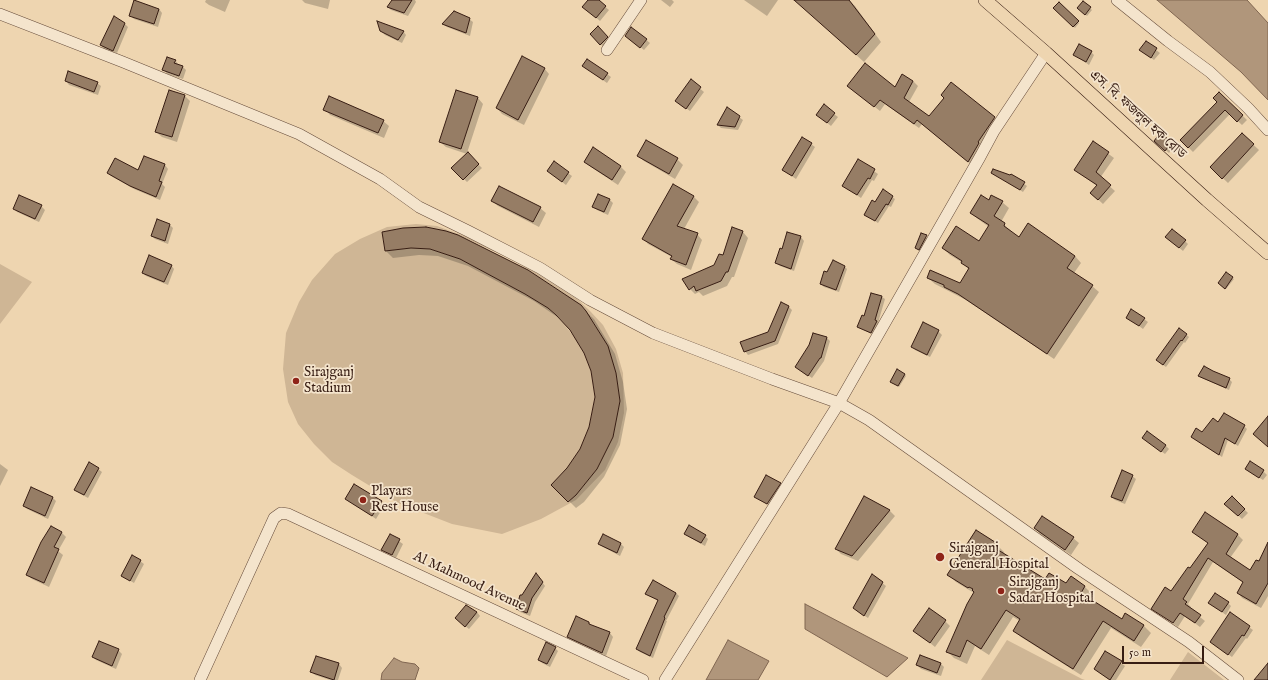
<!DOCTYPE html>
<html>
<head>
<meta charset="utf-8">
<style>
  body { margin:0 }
  #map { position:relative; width:1268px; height:680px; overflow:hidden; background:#eed5b0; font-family:"IM FELL English",serif }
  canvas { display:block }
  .scale { position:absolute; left:1122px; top:646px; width:82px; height:18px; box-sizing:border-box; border:2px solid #371d13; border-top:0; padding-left:5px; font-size:12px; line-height:14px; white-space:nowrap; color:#371d13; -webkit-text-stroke:3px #f4e4cc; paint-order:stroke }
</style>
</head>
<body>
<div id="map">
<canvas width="1268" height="680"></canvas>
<div class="scale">50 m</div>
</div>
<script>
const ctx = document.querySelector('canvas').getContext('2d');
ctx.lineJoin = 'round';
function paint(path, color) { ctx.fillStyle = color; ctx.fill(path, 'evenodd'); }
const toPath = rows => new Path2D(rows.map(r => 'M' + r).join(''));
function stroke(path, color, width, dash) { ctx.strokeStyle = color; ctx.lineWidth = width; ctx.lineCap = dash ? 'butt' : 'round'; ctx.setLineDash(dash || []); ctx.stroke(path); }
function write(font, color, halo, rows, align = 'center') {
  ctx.font = font + ' "IM FELL English","Noto Serif Bengali",serif'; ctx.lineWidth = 3.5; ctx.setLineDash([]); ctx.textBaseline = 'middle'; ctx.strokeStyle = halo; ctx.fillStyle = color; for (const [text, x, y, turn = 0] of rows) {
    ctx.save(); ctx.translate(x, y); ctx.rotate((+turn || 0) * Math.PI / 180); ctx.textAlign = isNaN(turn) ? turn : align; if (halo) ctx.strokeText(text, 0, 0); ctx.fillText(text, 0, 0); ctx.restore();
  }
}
const green = toPath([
  [416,224,437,226,475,240,525,264,572,294,590,311,603,325,616,349,623,373,624,413,618,442,605,470,576,500,541,519,502,534,452,524,398,503,352,475,332,462,314,444,298,424,288,402,283,369,286,333,299,302,312,280,335,254,360,239,387,227],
  [403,228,458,235,515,261,581,305,585,309,581,312,586,318,590,316,608,346,616,373,620,401,613,437,597,469,576,495,568,501,551,485,567,468,580,449,589,427,595,397,591,371,584,353,575,338,563,323,548,308,525,294,460,259,430,249,411,248,385,251,382,232],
  [0,264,32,282,0,324],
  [1007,640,1082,679,1085,680,981,680],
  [1188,652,1224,680,1170,680]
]);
const water = toPath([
  [1157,0,1247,0,1268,23,1268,100,1241,72,1157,0],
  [805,604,908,658,887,677,805,629,805,604],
  [728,640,769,661,758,680,706,680,728,640],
  [394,658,402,662,415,664,419,668,415,680,381,680,382,673,394,658]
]);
const shadow = toPath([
  [206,0,230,0,225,12,209,5,205,2],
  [302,0,330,0,328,9,305,3],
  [393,0,415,0,416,2,408,16,391,10,388,7],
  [589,0,597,0,609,10,600,21,587,10],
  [661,0,672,0,674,2,670,7],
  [744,0,778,0,767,16],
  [799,0,849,0,855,6,881,42,864,62,805,9],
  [1083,2,1092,10,1087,16,1078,8],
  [1059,4,1079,23,1075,28,1055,8],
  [159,9,162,13,158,27,134,19,131,16],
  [469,19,473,22,470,36,447,27,443,24],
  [125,24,128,27,117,53,104,49,101,45],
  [598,28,610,41,604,48,592,34],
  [632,28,650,43,644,50,630,39],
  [381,31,403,31,406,35,402,43,385,35],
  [1146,42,1160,53,1154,60,1144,53],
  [1091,52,1094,55,1089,65,1075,55],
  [175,60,178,64,178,65,182,66,186,70,183,79,167,74,164,70],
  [583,66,607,74,611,77,607,83],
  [544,68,549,74,524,125,502,114,497,108],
  [903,76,913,81,918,86,909,102,929,118,994,118,999,123,973,166,922,124,919,128,885,104,880,111,848,86,895,88],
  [66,81,97,83,101,86,98,95,69,85],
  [691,81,704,92,690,111,680,104],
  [457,91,478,98,483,104,467,153,482,168,467,182,453,168,467,154,446,147,440,142],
  [1219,93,1247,120,1242,125,1230,114,1193,152,1181,140,1218,102],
  [185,96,190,101,177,142,162,137,156,132],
  [325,109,383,121,389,126,384,138,330,115],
  [834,114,838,117,831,126,821,118],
  [739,117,743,120,738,130,721,128,718,125],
  [1161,134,1175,146,1169,153,1155,141],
  [1242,134,1259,150,1228,183,1211,167],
  [803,138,815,147,796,179,783,170],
  [1094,143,1114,158,1100,178,1115,191,1103,204,1091,193,1097,186,1075,170],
  [594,149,621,167,626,172,618,185,591,167,585,162],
  [638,156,677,159,683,165,675,179,644,161],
  [144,157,165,165,168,169,162,184,165,187,160,200,134,189,111,176,108,173,139,172],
  [858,160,878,174,874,181,872,180,861,198,843,186],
  [554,163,572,176,566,185,552,174],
  [996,175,1011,177,1012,175,1027,186,1023,192],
  [883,191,895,199,891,207,889,206,878,223,865,215,875,203],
  [599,195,610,200,613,203,608,215,597,210,593,206],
  [694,197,699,202,684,229,697,234,702,240,691,270,677,264,671,259,672,257,648,244,643,238],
  [492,201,540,208,546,213,539,227,498,206],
  [990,202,1002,202,1009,208,1001,222,1011,231,1010,232,1019,238,1075,256,1081,263,1074,273,1092,286,1099,292,1054,359,966,300,935,284,928,278,961,284,969,270,963,263,950,255,943,248,979,242,989,227,978,219,971,213],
  [41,206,45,210,39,222,17,212,14,208],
  [157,220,170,225,173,228,168,244,155,239,152,236],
  [403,229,580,306,594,319,615,354,623,382,627,409,620,445,604,477,584,502,576,508,553,485,567,469,581,450,590,427,596,397,592,371,585,352,570,329,563,321,534,301,468,266,438,256,419,255,393,258,386,251],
  [733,229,743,232,748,238,734,277,732,277,727,286,703,296,699,292,695,294,690,289,724,257],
  [788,233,801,237,804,241,794,271,780,266,776,263,783,250],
  [922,234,930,240,922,253,916,248],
  [1170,240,1185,241,1188,244,1183,251],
  [171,265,174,269,168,285,146,276,143,273],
  [845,267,847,269,839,292,824,287,821,284,828,273],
  [1232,278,1234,279,1226,289,1220,285],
  [871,294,882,297,885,299,878,323,879,324,874,335,861,329,858,327,865,317],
  [781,304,789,307,792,310,778,344,748,355,745,351,769,333],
  [1127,317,1144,319,1148,322,1143,329],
  [1179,329,1189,337,1185,343,1184,342,1166,367,1160,363],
  [938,331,942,335,930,357,915,350,912,346],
  [827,338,830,341,824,361,812,378,796,367],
  [904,374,906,376,899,387,892,383],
  [1199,376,1229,379,1232,382,1229,390,1202,378],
  [1218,423,1244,426,1247,429,1238,446,1228,440,1222,457,1195,439],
  [1143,438,1165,445,1169,449,1165,454],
  [0,464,8,470,0,486],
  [98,469,102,472,88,498,79,493,75,490],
  [1263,471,1267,475,1263,480,1250,472],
  [1132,476,1136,479,1125,504,1115,500,1112,497],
  [780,484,783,487,771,507,755,496],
  [864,497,890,511,895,516,858,561,841,554,836,549],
  [1232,497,1248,513,1242,519,1226,504],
  [53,498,56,501,48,519,27,509,24,506],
  [346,498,381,502,384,506,376,519],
  [1205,513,1238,535,1243,540,1230,558,1250,572,1268,552,1268,596,1261,608,1242,598,1238,593,1244,583,1213,562,1188,604,1191,607,1190,609,1205,621,1200,627,1185,616,1178,627,1157,613,1153,608,1172,593,1208,543,1193,532],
  [1042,517,1073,538,1079,543,1071,555,1040,534,1035,528],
  [51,527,62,533,66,537,58,551,63,555,49,587,32,579,27,575],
  [685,534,705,536,708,539,705,546,689,537],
  [390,535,403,544,396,558,386,553,382,550],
  [603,535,621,544,624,547,620,556,603,547,599,544],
  [997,545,1004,552,1003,554,1045,581,1084,586,1091,593,1088,599,1122,620,1144,626,1151,633,1141,647,1111,628,1081,675,1021,637,1014,630,1020,621,1013,617,989,655,975,646,967,664,954,658,947,651,974,593,956,582,949,575],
  [140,561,144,564,134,583,122,576],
  [872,575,886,586,868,618,857,611],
  [539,578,545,586,535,602,530,616,520,612,517,609],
  [653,582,676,593,679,596,666,621,667,621,653,658,640,652,637,649,658,601,647,594],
  [1209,603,1228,603,1231,606,1226,615],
  [477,612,480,616,469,629,460,622],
  [1230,614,1253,630,1247,639,1246,638,1232,657,1215,645],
  [945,621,950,626,935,647,914,630],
  [589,623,592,626,610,633,613,637,606,656,572,640,569,637],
  [555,648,558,651,550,667,542,663,539,660],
  [118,650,122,654,116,669,96,660,93,657],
  [1106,652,1125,666,1116,680,1110,680,1095,669],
  [316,657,339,664,342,668,338,680,330,680,315,675,312,672],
  [940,663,944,667,941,676,921,669,917,665]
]);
const building = toPath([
  [134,0,159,9,154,24,129,16,134,0],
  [392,0,412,0,404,13,387,7,392,0],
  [588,0,599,0,606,6,596,18,582,7,588,0],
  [794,0,849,0,875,34,856,55,794,0],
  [1083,1,1091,7,1085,15,1077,8,1083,1],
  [1059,2,1079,21,1073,27,1053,8,1059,2],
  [454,11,470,18,466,33,442,24,454,11],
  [114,16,125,23,113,51,100,45,114,16],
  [377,21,404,31,398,40,380,31,377,21],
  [598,26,608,37,600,45,590,34,598,26],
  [631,27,647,39,640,48,625,36,631,27],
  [1146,41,1157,48,1151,58,1139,50,1146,41],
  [1079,44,1092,51,1086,62,1073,55,1079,44],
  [522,56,545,68,518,120,496,108,522,56],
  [167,57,176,60,174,63,183,66,179,76,162,70,167,57],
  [587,59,608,73,603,80,582,66,587,59],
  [865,63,895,87,902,74,913,81,904,98,929,116,944,98,941,95,951,82,995,117,978,142,979,143,968,162,917,120,914,124,880,100,874,107,847,86,865,63],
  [68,71,98,82,94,92,65,81,68,71],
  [691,79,701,87,686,109,675,101,691,79],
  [169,90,185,95,172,137,155,132,169,90],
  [456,90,478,97,461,149,439,142,456,90],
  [1219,92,1243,115,1237,122,1225,110,1188,148,1180,140,1217,102,1213,98,1219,92],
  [329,96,384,120,378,133,323,110,329,96],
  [824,104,835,113,827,123,816,115,824,104],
  [727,107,740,116,735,127,717,125,727,107],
  [1160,133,1172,142,1165,151,1154,141,1160,133],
  [1242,133,1254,144,1222,179,1210,167,1242,133],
  [802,137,812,143,792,176,782,170,802,137],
  [646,140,678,158,669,174,637,156,646,140],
  [1093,141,1109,152,1096,172,1111,185,1098,200,1090,193,1097,185,1074,170,1093,141],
  [593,147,621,166,612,180,584,162,593,147],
  [468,152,479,164,463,180,451,168,468,152],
  [144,156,165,164,159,181,162,182,156,197,130,186,107,173,115,158,138,170,144,156],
  [858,159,875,169,870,179,868,178,857,195,842,186,858,159],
  [554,161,569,172,562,182,547,171,554,161],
  [993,169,1010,175,1011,174,1025,182,1020,190,991,173,993,169],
  [673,184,694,196,677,226,698,233,686,265,670,259,672,256,642,239,673,184],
  [499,186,541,207,533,222,491,201,499,186],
  [883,189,893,196,888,205,886,204,875,221,864,215,872,200,875,202,883,189],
  [598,194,610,199,604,212,592,207,598,194],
  [19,195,42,205,35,219,13,209,19,195],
  [981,195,989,200,991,195,1003,201,994,216,1005,223,1004,226,1019,237,1028,223,1075,256,1067,268,1093,285,1047,354,958,294,944,287,944,285,927,278,930,270,960,283,969,268,961,263,962,261,942,248,956,226,979,241,989,225,970,213,981,195],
  [157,219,170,224,165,241,151,236,157,219],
  [426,227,446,231,458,235,528,270,581,305,586,311,608,346,616,373,620,401,613,437,597,469,576,495,568,502,551,485,567,468,580,449,589,427,595,397,591,371,584,353,570,330,556,315,548,308,525,294,460,259,430,249,411,248,385,251,382,232,403,228,426,227],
  [732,227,743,231,728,272,726,272,721,281,696,291,694,286,689,290,682,279,714,265,719,254,723,255,732,227],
  [1172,229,1186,240,1179,248,1165,237,1172,229],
  [787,232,801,236,791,269,775,263,780,248,782,249,787,232],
  [921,233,927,235,919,250,915,248,921,233],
  [149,255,172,265,164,282,142,273,149,255],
  [833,260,845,266,836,290,820,284,824,271,827,272,833,260],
  [1226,272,1233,277,1225,289,1218,283,1226,272],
  [871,293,882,296,875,320,877,321,871,333,857,327,862,315,864,316,871,293],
  [781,302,789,306,775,341,744,352,740,342,768,332,781,302],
  [1131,309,1145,318,1139,326,1126,318,1131,309],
  [923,322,939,330,927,355,911,347,923,322],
  [1179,328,1187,334,1182,341,1181,340,1163,365,1156,360,1179,328],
  [813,333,827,337,821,358,820,358,808,376,795,367,809,345,813,333],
  [1204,366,1213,371,1230,378,1226,388,1198,376,1204,366],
  [897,369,905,374,898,386,890,382,897,369],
  [1224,413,1245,425,1235,444,1225,438,1219,455,1191,437,1196,428,1202,432,1213,418,1218,422,1224,413],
  [1268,416,1268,447,1253,434,1268,416],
  [1147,431,1166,445,1161,452,1142,438,1147,431],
  [1250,461,1264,470,1259,478,1245,469,1250,461],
  [89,462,99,468,84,495,74,490,89,462],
  [1122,470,1133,475,1122,501,1111,497,1122,470],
  [766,475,781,483,767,504,754,497,766,475],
  [354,484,382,501,372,516,345,499,354,484],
  [31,487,53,497,45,516,23,506,31,487],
  [864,496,890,510,852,556,835,549,864,496],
  [1232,496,1245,509,1238,516,1224,504,1232,496],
  [1205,512,1238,534,1226,554,1250,570,1256,560,1259,561,1268,542,1268,583,1256,604,1237,593,1243,582,1208,558,1183,599,1187,602,1185,604,1201,615,1195,623,1180,613,1173,623,1151,609,1165,587,1171,591,1188,567,1190,568,1208,543,1192,532,1205,512],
  [1042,516,1074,537,1065,550,1034,528,1042,516],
  [689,525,706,535,701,543,684,534,689,525],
  [51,526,62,532,54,547,59,549,44,583,26,575,41,542,51,526],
  [976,530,998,544,995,548,1045,579,1049,573,1066,583,1071,576,1085,586,1081,593,1122,619,1125,613,1144,625,1134,641,1103,621,1073,669,1013,631,1020,619,1006,610,981,649,967,640,960,657,946,652,967,604,974,592,972,590,973,589,969,587,968,588,947,575,976,530],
  [390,534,400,539,392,555,381,550,390,534],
  [603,534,621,543,617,553,598,544,603,534],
  [132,555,141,560,130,581,121,576,132,555],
  [536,573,543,582,532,598,527,613,516,609,520,595,522,595,536,573],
  [872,574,883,582,864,616,853,608,872,574],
  [653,580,676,593,664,617,665,618,650,656,636,649,658,600,645,594,653,580],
  [1215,593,1229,602,1222,612,1208,603,1215,593],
  [466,605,477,612,465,627,455,618,466,605],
  [929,608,946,620,930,643,913,631,929,608],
  [1230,612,1250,626,1244,636,1242,635,1228,655,1210,642,1230,612],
  [576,616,589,622,589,624,610,632,602,653,567,637,576,616],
  [99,641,119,649,112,666,92,657,99,641],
  [546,642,556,647,547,664,538,660,546,642],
  [1105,651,1122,661,1110,680,1094,669,1105,651],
  [920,655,941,663,937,673,916,665,920,655],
  [316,656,339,663,334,680,310,672,316,656],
  [1268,663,1268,680,1254,680,1268,663]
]);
const minor = toPath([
  [1117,0,1168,41,1210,72,1248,108,1268,130],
  [0,14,123,62,299,134,380,179,419,207,468,231,540,268,590,300,653,333,772,379,839,403,869,420,1079,569,1189,642,1238,680],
  [607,50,641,0],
  [200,680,274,518,281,513,288,514,643,680],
  [665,680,839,403,980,157,994,131,1046,53]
]);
const major = toPath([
  [985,0,1046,53,1207,200,1268,253]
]);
const markers = [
  [296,381,4,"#8f2418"],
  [363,500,4,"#8f2418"],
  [940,557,5,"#8f2418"],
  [1001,591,4,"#8f2418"]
];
const streetNames = [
  ["এস. বি. ফজলুল হক রোড",1137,115,42],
  ["Al Mahmood Avenue",469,582,25]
];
const poiNames = [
  ["Sirajganj",304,373],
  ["Stadium",304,389],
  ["Playars",371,492],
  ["Rest House",371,508],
  ["Sirajganj",949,549],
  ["General Hospital",949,565],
  ["Sirajganj",1009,583],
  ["Sadar Hospital",1009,599]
];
paint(green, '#cfb695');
paint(water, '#b0967b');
stroke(water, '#806651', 1);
paint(shadow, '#0003');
paint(building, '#967d65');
stroke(building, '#371d13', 1);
stroke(minor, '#654b3a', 12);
stroke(major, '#371d13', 14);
stroke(minor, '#f4e4cc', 11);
stroke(major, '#eed5b0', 13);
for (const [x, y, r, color] of markers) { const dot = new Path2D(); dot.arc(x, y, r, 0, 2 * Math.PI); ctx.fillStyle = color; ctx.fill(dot); stroke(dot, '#f4e4cc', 1.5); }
write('14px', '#371d13', '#f4e4cc', streetNames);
write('14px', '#371d13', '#f4e4cc', poiNames, 'left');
</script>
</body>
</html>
